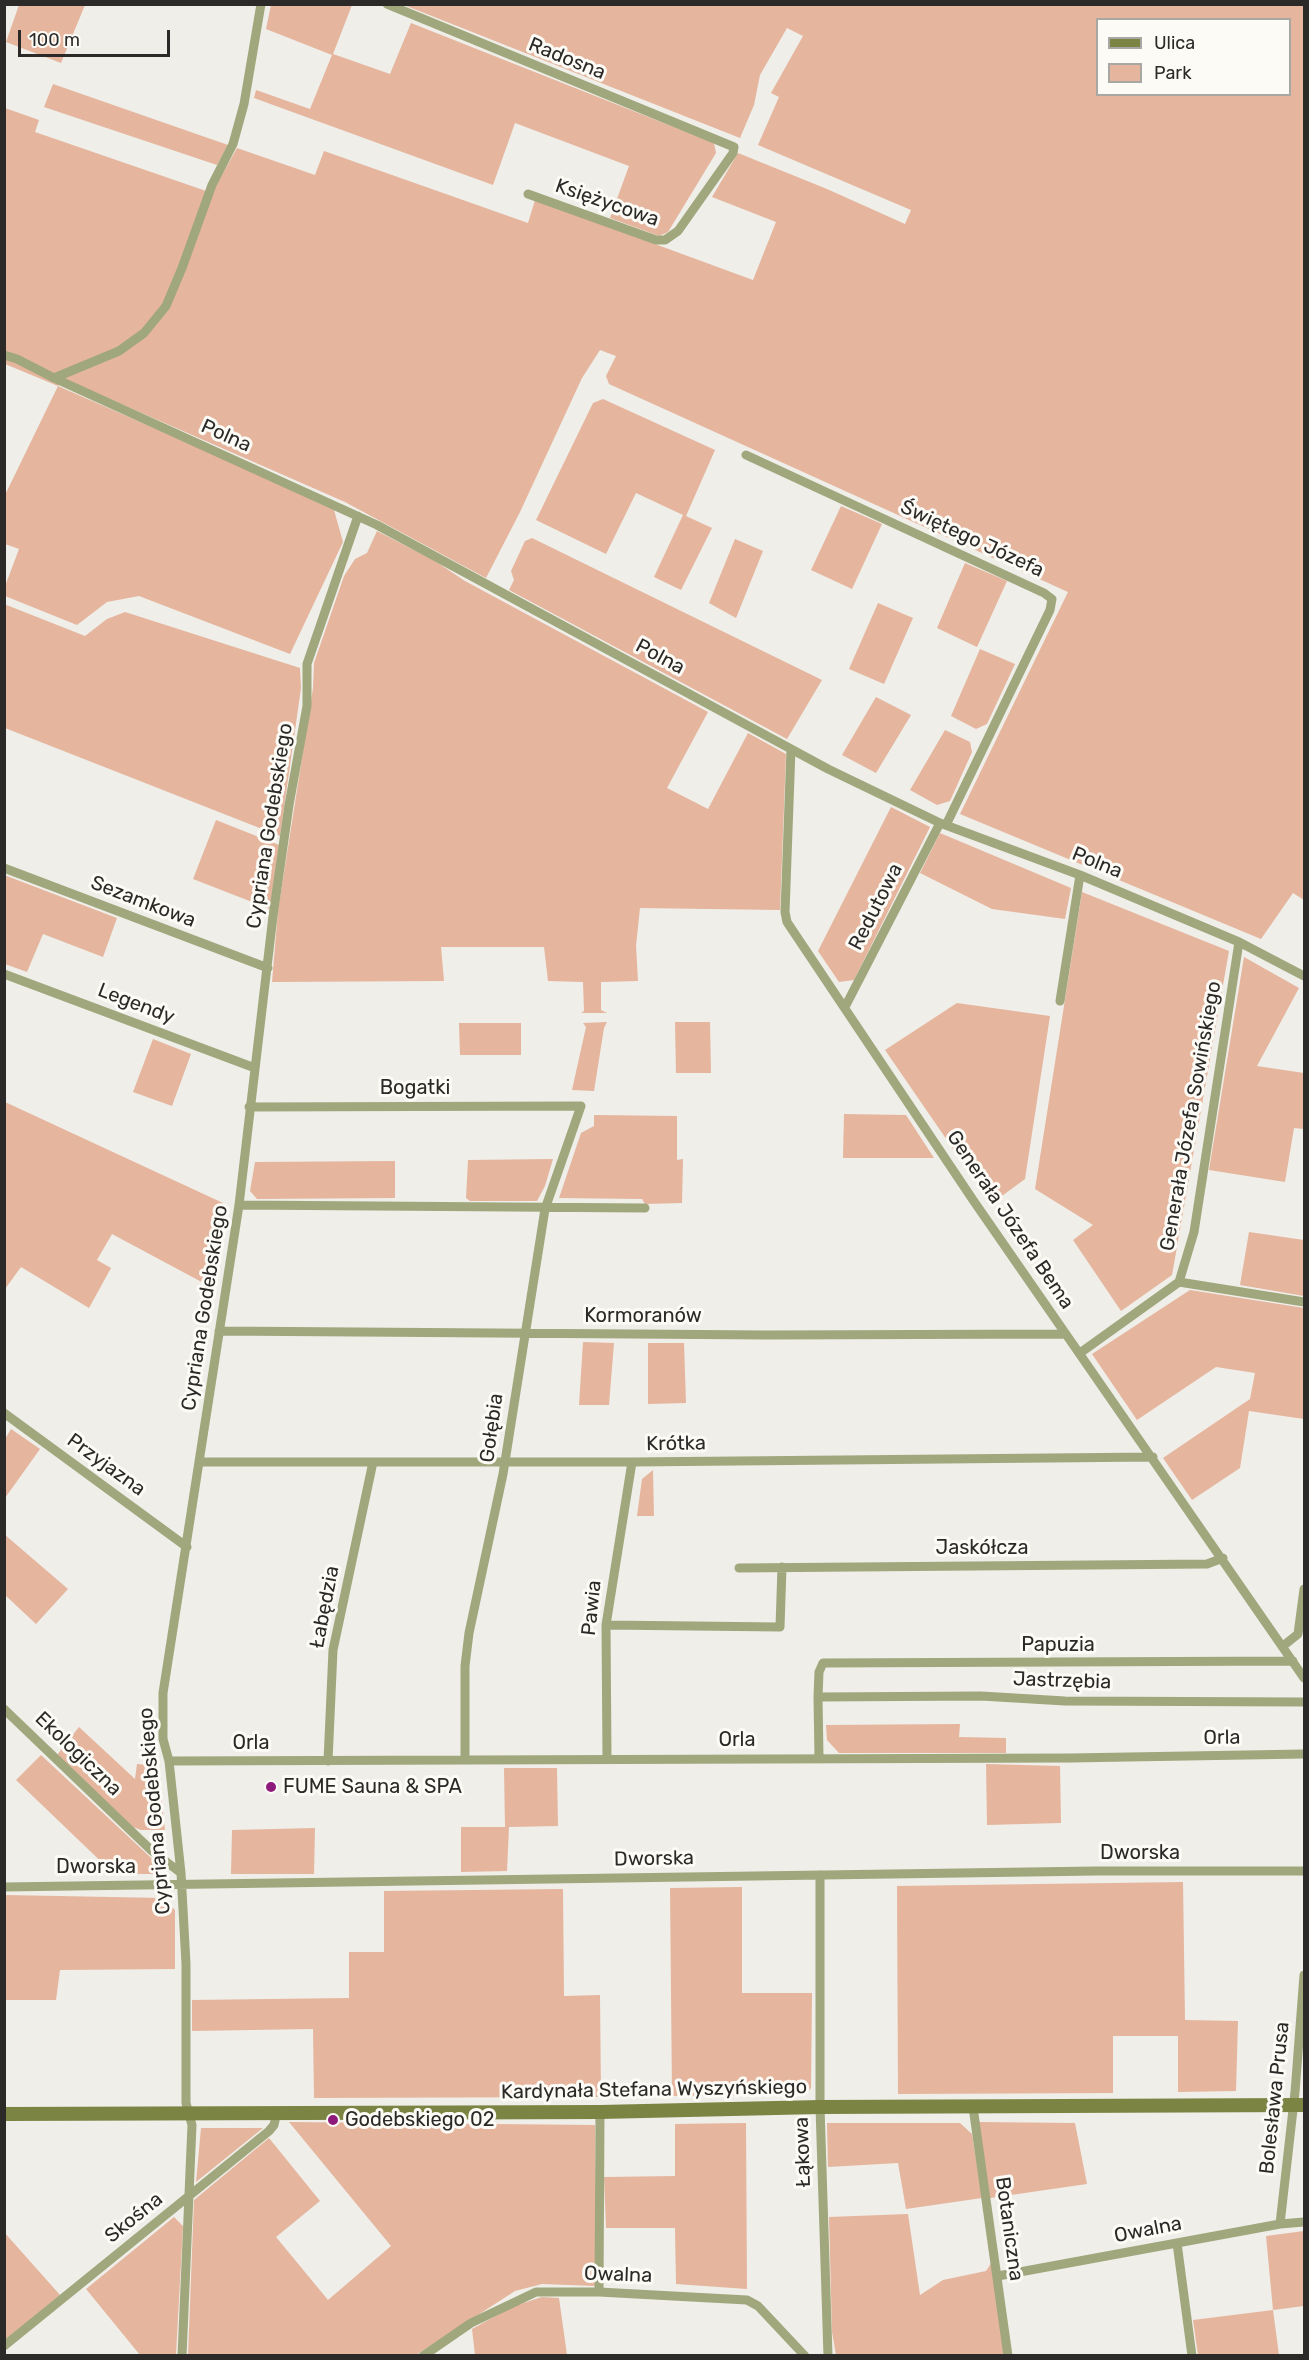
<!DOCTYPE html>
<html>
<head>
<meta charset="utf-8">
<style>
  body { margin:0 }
  #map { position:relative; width:1309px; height:2360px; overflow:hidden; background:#efeee8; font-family:Rubik,sans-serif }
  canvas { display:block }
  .frame { position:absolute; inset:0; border:6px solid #2b2a28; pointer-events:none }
  .legend { position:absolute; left:1096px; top:18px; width:195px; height:78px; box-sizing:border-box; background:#fdfbf6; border:2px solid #a9a7a4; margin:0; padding:8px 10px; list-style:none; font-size:18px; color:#2b2a28 }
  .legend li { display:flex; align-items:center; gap:12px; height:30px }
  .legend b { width:30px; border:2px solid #a9a7a4 }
  .scale { position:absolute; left:18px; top:30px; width:152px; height:27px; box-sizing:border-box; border:3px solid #2b2a28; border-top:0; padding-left:8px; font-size:18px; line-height:21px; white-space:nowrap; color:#2b2a28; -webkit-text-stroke:4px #fdfbf6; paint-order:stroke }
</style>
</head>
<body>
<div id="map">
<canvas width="1309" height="2360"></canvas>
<div class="frame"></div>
<ul class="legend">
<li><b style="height:8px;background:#7b8443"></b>Ulica</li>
<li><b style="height:16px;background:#e5b59e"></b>Park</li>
</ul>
<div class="scale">100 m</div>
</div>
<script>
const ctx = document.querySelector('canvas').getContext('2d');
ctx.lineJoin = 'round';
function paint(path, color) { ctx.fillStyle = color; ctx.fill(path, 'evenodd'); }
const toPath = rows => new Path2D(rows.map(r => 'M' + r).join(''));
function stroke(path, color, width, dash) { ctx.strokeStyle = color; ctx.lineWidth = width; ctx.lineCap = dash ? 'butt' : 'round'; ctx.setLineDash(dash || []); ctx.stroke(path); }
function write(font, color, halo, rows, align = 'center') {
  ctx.font = font + ' Rubik,sans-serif'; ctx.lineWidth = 6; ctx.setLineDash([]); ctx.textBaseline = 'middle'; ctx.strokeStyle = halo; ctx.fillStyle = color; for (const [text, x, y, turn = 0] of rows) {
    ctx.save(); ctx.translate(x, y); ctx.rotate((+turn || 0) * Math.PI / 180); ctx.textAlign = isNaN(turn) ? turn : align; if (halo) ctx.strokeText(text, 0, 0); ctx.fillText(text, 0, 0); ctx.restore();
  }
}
const green = toPath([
  [19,5,85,5,61,63,6,42],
  [271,5,352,5,333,54,390,74,411,23,714,143,716,153,668,232,659,236,610,218,629,166,515,123,493,185,254,98,256,90,310,109,332,55,266,29],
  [404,5,1304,5,1304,900,1293,893,1261,939,960,814,1068,592,609,384,606,376,616,356,600,350,582,378,520,512,486,578,345,502,62,378,58,386,204,450,334,510,343,542,290,654,139,596,107,602,77,625,5,596,4,589,19,549,5,544,5,495,58,386,5,364,5,108,39,120,35,132,212,193,237,148,315,175,324,151,528,223,535,200,753,280,776,222,712,197,738,153,827,189,905,224,911,210,758,145,779,97,771,93,803,36,787,28,760,75,754,105,740,138],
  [1098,20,1290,20,1290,94,1098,94],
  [53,84,228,145,217,165,44,107],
  [603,399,715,450,686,516,712,528,681,590,654,577,683,515,636,493,606,554,536,520,593,403],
  [841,506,882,524,852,589,811,570],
  [377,531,435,561,465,581,708,712,667,788,708,809,748,733,786,754,780,910,640,908,636,946,638,981,601,982,601,1010,607,1013,581,1013,584,1011,583,982,548,981,544,947,441,947,444,981,272,982,278,911,313,688,314,663,344,576,355,559,367,553],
  [532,538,822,680,787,739,509,590,514,580,511,571,525,541],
  [735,539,763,551,736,618,709,603],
  [965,563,1007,581,977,647,937,628],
  [878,603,913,618,884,684,849,669],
  [4,604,85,636,107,619,125,612,300,668,301,688,280,836,5,728],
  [980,649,1015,664,987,724,976,729,951,716],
  [876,697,911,715,876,773,842,755],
  [945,730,970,742,972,752,950,801,937,805,910,790],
  [891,807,930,827,854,980,839,982,818,951],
  [216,820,279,845,270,909,193,879],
  [940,833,1071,888,1065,919,992,909,920,873],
  [4,875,117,918,103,957,43,934,27,972,5,964],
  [1082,892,1229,951,1172,1275,1121,1311,1073,1240,1093,1225,1035,1189],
  [1244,957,1299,988,1257,1066,1304,1073,1304,1129,1294,1128,1285,1182,1209,1170],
  [957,1003,1050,1016,1025,1179,991,1204,885,1050],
  [607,1022,604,1028,594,1091,572,1090,586,1027,583,1023],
  [675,1022,710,1022,711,1073,676,1073],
  [459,1023,521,1023,521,1055,460,1055],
  [153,1039,191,1054,172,1106,133,1092],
  [5,1102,223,1203,211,1287,112,1234,97,1260,111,1268,89,1308,21,1267,5,1289],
  [844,1114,906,1115,934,1158,843,1158],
  [594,1115,677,1116,677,1160,683,1159,682,1203,645,1204,642,1199,559,1198,581,1133,594,1126],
  [553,1159,545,1186,537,1201,470,1201,466,1198,468,1160],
  [395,1161,395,1198,257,1199,250,1191,255,1162],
  [1249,1232,1304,1240,1304,1296,1240,1285],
  [1190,1290,1304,1308,1304,1419,1249,1411,1240,1468,1192,1500,1163,1458,1250,1399,1255,1373,1216,1367,1137,1420,1092,1354],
  [583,1342,614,1343,609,1405,579,1405],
  [648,1343,684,1343,686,1403,648,1404],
  [11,1429,40,1449,5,1498,5,1439],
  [653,1470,654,1516,637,1516,642,1479],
  [4,1534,68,1589,36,1624,5,1595],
  [960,1724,959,1737,1006,1738,1006,1753,839,1753,827,1740,826,1725],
  [79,1727,135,1779,137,1764,158,1766,165,1830,141,1830,133,1827,57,1755],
  [41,1755,163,1869,161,1874,114,1874,16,1780],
  [986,1764,1060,1766,1061,1823,987,1825],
  [504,1768,557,1768,558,1826,509,1827,507,1871,461,1872,461,1827,505,1827],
  [315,1828,314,1874,231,1874,232,1830],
  [1183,1882,1185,2020,1238,2021,1236,2091,1178,2092,1178,2036,1113,2036,1113,2093,898,2094,897,1886],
  [742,1887,742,1993,812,1993,811,2088,805,2095,672,2096,670,1888],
  [563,1889,564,1996,600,1995,601,2097,314,2098,313,2029,192,2031,192,2000,349,1998,349,1952,384,1952,384,1891],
  [5,1895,163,1898,175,1910,175,1969,60,1970,56,2000,5,2000],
  [289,2122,595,2125,595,2286,542,2284,515,2291,416,2355,188,2356,194,2200,269,2138,320,2201,276,2237,328,2300,391,2246],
  [978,2122,1075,2123,1087,2184,990,2198],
  [746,2123,747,2289,676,2284,675,2228,606,2228,604,2177,675,2176,675,2124],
  [827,2123,960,2123,972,2134,982,2198,906,2209,898,2163,828,2167],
  [201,2128,263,2128,196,2182],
  [908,2214,920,2295,943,2280,986,2271,992,2262,1004,2355,836,2355,832,2332,829,2217],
  [174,2217,183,2226,176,2355,140,2355,86,2289],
  [1304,2231,1304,2306,1273,2310,1279,2355,1198,2355,1193,2320,1273,2310,1266,2236],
  [4,2232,60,2295,5,2340,4,2340],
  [542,2297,559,2298,567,2355,475,2355,472,2329,514,2306]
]);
const street = toPath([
  [387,4,734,147,733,153,678,231,665,240,656,240,528,194],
  [4,355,17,359,54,378,377,525,828,769,940,823,1080,875,1239,942,1304,976],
  [54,378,119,351,144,333,166,306,182,268,212,185,233,144,244,104,261,4],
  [746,455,1044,593,1052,599,1050,610,946,825],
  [791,749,785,912,787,922,973,1200,1304,1678],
  [4,868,268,968],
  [4,974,255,1068],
  [1060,1001,1080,875],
  [845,1007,940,823],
  [249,1107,581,1106,545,1209,503,1474,469,1633,465,1666,465,1760],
  [239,1205,645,1208],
  [1179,1282,1304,1302],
  [219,1331,768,1335,1066,1334],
  [1080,1353,1179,1282,1194,1232,1239,942],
  [4,1413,187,1547],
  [200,1462,632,1462,1153,1457],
  [739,1568,1207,1564,1223,1558],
  [606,1625,780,1627,782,1567],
  [1283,1646,1298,1634,1304,1589],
  [818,1697,981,1696,1065,1701,1304,1702],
  [4,1709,152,1851,181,1873],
  [819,1758,818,1697,819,1672,823,1663,1293,1661],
  [607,1759,606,1625,632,1462],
  [169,1761,1070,1758,1304,1754],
  [328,1761,333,1650,373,1462],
  [820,1875,820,2107,828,2356],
  [4,1887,1096,1871,1304,1871],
  [973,2107,1008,2356],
  [1280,2224,1295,2092,1304,1975],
  [1177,2243,1192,2356],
  [998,2276,1280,2224,1304,2222],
  [599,2292,600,2112],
  [4,2346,269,2131,274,2125,277,2112],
  [182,2356,192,2125,186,2103,186,1964,181,1873,169,1761,163,1739,163,1693,239,1205,273,916,289,805,307,706,307,664,358,516],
  [423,2356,471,2323,536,2292,599,2292,747,2300,758,2306,805,2356]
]);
const secondary = toPath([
  [4,2114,600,2112,820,2107,1304,2105]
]);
const markers = [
  [271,1787,6,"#8e1a7b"],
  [333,2120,6,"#8e1a7b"]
];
const streetNames = [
  ["Radosna",567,59,22],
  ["Księżycowa",607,203,19],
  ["Polna",226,436,24],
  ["Świętego Józefa",972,539,25],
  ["Polna",660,657,28],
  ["Cypriana Godebskiego",270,826,-81],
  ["Polna",1097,863,22],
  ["Sezamkowa",143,902,21],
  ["Redutowa",876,907,-63],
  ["Legendy",136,1004,21],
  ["Bogatki",415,1088],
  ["Generała Józefa Sowińskiego",1191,1116,-80],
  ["Generała Józefa Bema",1010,1220,56],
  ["Cypriana Godebskiego",205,1308,-81],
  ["Kormoranów",643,1316],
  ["Gołębia",492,1428,-82],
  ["Krótka",676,1444,-1],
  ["Przyjazna",106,1465,36],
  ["Jaskółcza",982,1548],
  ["Łabędzia",325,1607,-79],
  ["Pawia",592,1608,-84],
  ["Papuzia",1058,1645],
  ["Jastrzębia",1062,1681,2],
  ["Orla",1222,1738,-1],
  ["Orla",737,1740],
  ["Orla",251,1743],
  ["Ekologiczna",78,1754,44],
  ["Cypriana Godebskiego",155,1811,-95],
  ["Dworska",1140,1853],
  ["Dworska",654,1859,-1],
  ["Dworska",96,1867],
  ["Kardynała Stefana Wyszyńskiego",654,2090,-1],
  ["Bolesława Prusa",1275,2098,-84],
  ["Łąkowa",803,2152,-92],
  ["Skośna",134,2218,-39],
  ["Botaniczna",1009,2229,82],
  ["Owalna",1148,2230,-11],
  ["Owalna",618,2275,2]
];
const poiNames = [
  ["FUME Sauna & SPA",283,1787],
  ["Godebskiego 02",345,2120]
];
paint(green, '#e5b59e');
stroke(street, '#a0a77d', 9);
stroke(secondary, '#7b8443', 14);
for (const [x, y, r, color] of markers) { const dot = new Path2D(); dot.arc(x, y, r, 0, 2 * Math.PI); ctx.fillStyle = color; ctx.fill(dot); stroke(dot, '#fdfbf6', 2); }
write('20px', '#2b2a28', '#fdfbf6', streetNames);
write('20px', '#2b2a28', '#fdfbf6', poiNames, 'left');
</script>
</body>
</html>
